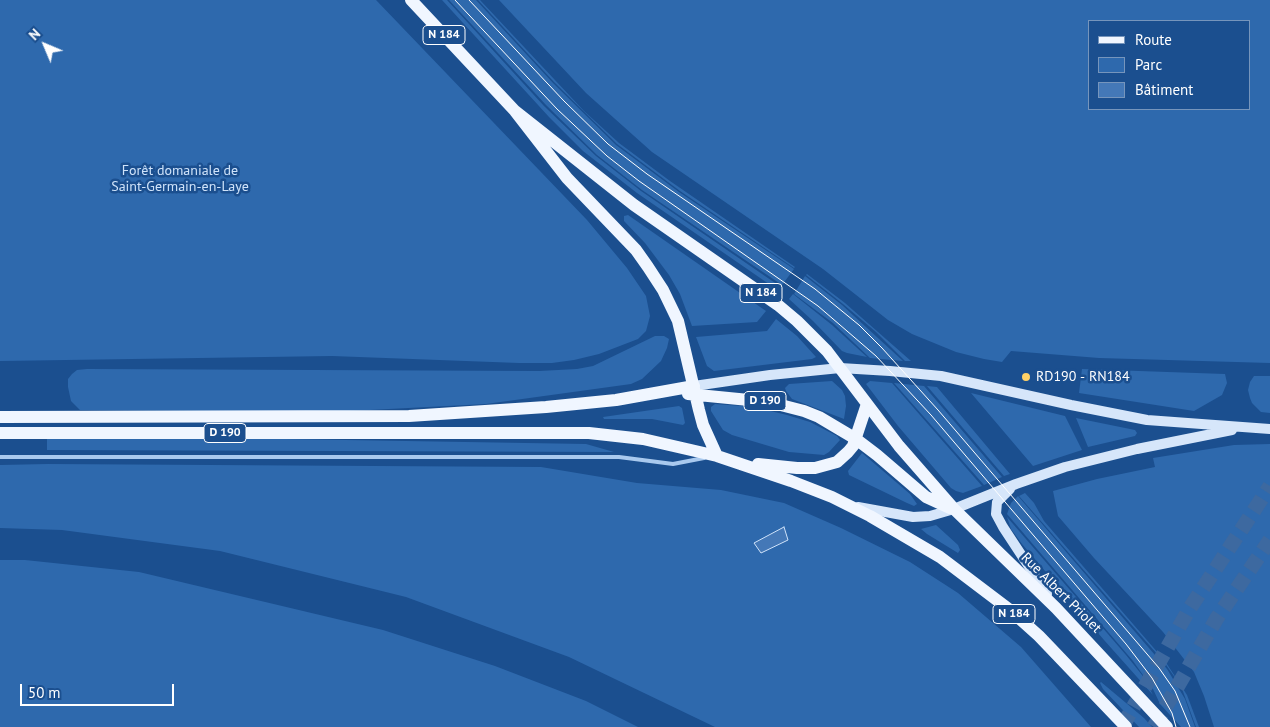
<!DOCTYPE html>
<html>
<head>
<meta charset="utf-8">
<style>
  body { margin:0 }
  #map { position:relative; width:1270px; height:727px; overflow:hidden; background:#1b4f8f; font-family:"PT Sans",sans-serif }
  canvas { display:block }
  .legend { position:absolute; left:1088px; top:20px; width:162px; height:90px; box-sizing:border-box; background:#1b4f8f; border:1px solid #7695bc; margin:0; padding:6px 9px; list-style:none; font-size:15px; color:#fff }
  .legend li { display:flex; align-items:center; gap:10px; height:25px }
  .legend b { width:25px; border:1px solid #7695bc }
  .north { position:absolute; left:20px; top:20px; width:50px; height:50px; -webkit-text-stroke:4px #1b4f8f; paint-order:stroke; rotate:315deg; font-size:14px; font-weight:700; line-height:20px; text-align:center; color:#fff }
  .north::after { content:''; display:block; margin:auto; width:18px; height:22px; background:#fff; clip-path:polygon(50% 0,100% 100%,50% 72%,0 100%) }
  .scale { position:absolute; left:20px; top:684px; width:154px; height:22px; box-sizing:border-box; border:2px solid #fff; border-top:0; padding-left:6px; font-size:15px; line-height:18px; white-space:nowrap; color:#fff; -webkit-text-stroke:4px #1b4f8f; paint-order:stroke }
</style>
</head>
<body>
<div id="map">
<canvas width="1270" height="727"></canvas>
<ul class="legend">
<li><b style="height:6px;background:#f0f6ff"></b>Route</li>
<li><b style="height:14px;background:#2e69ad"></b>Parc</li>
<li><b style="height:14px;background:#4478b7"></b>Bâtiment</li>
</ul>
<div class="north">N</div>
<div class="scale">50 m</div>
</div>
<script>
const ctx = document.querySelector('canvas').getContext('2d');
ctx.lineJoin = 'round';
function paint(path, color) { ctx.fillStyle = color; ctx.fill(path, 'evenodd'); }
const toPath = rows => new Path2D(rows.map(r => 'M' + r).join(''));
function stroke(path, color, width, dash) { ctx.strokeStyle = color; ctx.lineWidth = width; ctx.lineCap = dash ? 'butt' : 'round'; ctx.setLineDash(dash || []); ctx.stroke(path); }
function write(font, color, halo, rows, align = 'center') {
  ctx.font = font + ' "PT Sans",sans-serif'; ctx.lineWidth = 5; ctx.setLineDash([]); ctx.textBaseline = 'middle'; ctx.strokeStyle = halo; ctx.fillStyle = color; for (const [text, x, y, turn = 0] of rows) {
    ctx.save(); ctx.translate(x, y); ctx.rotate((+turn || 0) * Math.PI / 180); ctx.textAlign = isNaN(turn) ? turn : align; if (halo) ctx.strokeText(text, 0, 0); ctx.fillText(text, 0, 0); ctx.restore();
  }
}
const green = toPath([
  [0,0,376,0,587,220,627,268,646,296,650,316,646,331,638,339,599,354,574,360,552,363,519,363,332,356,0,361],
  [442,0,447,0,544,106,596,156,641,191,781,287,779,291,637,193,583,151,549,117],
  [449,0,476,0,553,83,616,145,679,192,794,269,782,285,642,190,597,155,546,105],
  [478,0,480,0,584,111,619,143,670,181,795,267,794,268,680,191,617,144,554,82],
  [499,0,1270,0,1270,363,1099,358,1011,351,1002,362,984,359,956,352,912,334,888,320,823,269,652,152,586,93],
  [1249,21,1249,109,1089,109,1089,21],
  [628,215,766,311,757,322,692,326,680,294,669,275,645,243,624,221,624,216],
  [807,274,845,303,911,361,905,361,876,332,843,304,806,275],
  [805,276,842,305,903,361,870,358,833,323,794,294],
  [793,294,832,325,867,357,847,353,842,351,813,321,789,299],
  [776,319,797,336,816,357,812,359,714,371,707,366,696,337,767,331],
  [655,336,664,336,669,339,667,348,661,361,642,379,631,384,486,404,331,412,80,410,71,401,68,387,68,379,72,374,77,370,87,369,539,371,577,369,593,366],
  [1082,369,1225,374,1227,383,1222,395,1194,411,1079,393],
  [1254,376,1270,376,1270,413,1261,412,1252,403,1250,398,1248,390,1250,382],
  [832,381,842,390,845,396,846,406,844,419,792,399,786,391,785,388,789,384],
  [870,381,892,383,982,486,963,493,956,491,951,488,898,426,866,384],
  [894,383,924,386,1002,477,984,485],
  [927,386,937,387,1010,474,1004,476],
  [971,393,1065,416,1082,450,1033,466],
  [715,404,754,407,787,415,810,422,837,436,840,440,829,452,824,455,789,452,732,435,723,430,711,411,711,407],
  [679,406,682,408,685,423,683,425,652,419,604,419,603,417],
  [1076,418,1135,430,1137,433,1135,436,1088,447],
  [47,435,586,444,614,452,47,450],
  [1270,444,1270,727,1214,727,1204,696,1194,672,1163,632,1094,558,1058,516,1053,491,1097,479,1155,467,1153,458,1234,445],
  [862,453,910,494,917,504,914,506,907,503,849,475,848,471],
  [48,464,541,467,637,483,721,490,784,503,841,528,910,562,958,593,1021,647,1091,727,715,727,569,657,406,597,220,551,62,530,0,528,0,465],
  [1025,493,1034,503,1044,521,1165,661,1187,695,1199,727,1196,727,1181,686,1164,662,1019,496],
  [1018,496,1167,669,1185,699,1195,727,1181,727,1160,704,1153,689,1133,661,1007,514,1011,503],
  [1007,517,1126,655,1142,675,1153,695,1104,640,1022,544,1011,529],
  [936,525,958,545,960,550,958,553,927,534,921,529],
  [0,560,25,560,139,572,383,630,495,666,586,701,638,727,0,727],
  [1101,682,1144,718,1152,727,1139,727,1103,689,1100,683]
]);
const building = toPath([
  [784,527,788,540,761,553,754,543,784,527]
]);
const highwayTunnel = toPath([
  [1122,727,1190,608,1270,486],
  [1154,727,1217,618,1270,540]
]);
const lane = toPath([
  [0,457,619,457,673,464,704,458]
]);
const secondary = toPath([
  [694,386,770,375,840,368,890,371,941,376,1071,405,1147,420,1270,429],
  [1010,489,997,502,996,514,1003,527,1047,594],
  [858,507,913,517,930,516,954,509,1016,484,1065,467,1137,449,1232,430]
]);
const primary = toPath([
  [411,0,515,111,567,178,636,250,648,267,663,290,678,321,699,410,703,425,717,456],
  [515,111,634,205,778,305,797,321,827,351,899,446,954,509,1056,608,1167,727],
  [688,394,769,402,804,411,819,417,856,439,877,455,926,497,950,508],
  [0,417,409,416,546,407,616,400,694,386],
  [0,433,589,433,643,439,717,456,791,481,832,497,870,516,940,557,1010,610,1039,636,1126,727],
  [758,464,797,468,815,468,837,462,848,452,853,446,867,404]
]);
const tram = toPath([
  [455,0,557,109,607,156,639,181,818,306,876,356,931,415,1126,644,1152,678,1172,713,1176,727],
  [469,0,564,101,608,144,647,174,815,289,859,325,882,348,938,410,1159,668,1175,691,1190,727]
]);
const markers = [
  [1026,377,5,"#ffd166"]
];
const shields = [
  [444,35,42],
  [761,293,42],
  [765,401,42],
  [225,433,42],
  [1014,614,42]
];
const shieldNames = [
  ["N 184",444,35],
  ["N 184",761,293],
  ["D 190",765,401],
  ["D 190",225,433],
  ["N 184",1014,614]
];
const parkNames = [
  ["Forêt domaniale de",180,171],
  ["Saint-Germain-en-Laye",180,187]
];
const poiNames = [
  ["RD190 - RN184",1036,377]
];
const streetNames = [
  ["Rue Albert Priolet",1061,593,45]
];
paint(green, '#2e69ad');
paint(building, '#4478b7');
stroke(building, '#cfe3fa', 1);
stroke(highwayTunnel, '#3d69a0', 15, [15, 8]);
stroke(lane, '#a9c9ee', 4);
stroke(secondary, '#d6e6fa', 10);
stroke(primary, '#f0f6ff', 12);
stroke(tram, '#fff', 1);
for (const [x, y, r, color] of markers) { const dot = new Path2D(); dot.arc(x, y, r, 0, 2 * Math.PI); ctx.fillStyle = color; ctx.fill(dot); stroke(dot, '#1b4f8f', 2); }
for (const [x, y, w] of shields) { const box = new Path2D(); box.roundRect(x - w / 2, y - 9.5, w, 19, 4); ctx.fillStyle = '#1b4f8f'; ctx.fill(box); stroke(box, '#fff', 1); }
write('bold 12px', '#fff', null, shieldNames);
write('14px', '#cfe3fa', '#1b4f8f', parkNames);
write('14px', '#fff', '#1b4f8f', poiNames, 'left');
write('14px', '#fff', '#1b4f8f', streetNames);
</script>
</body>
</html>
